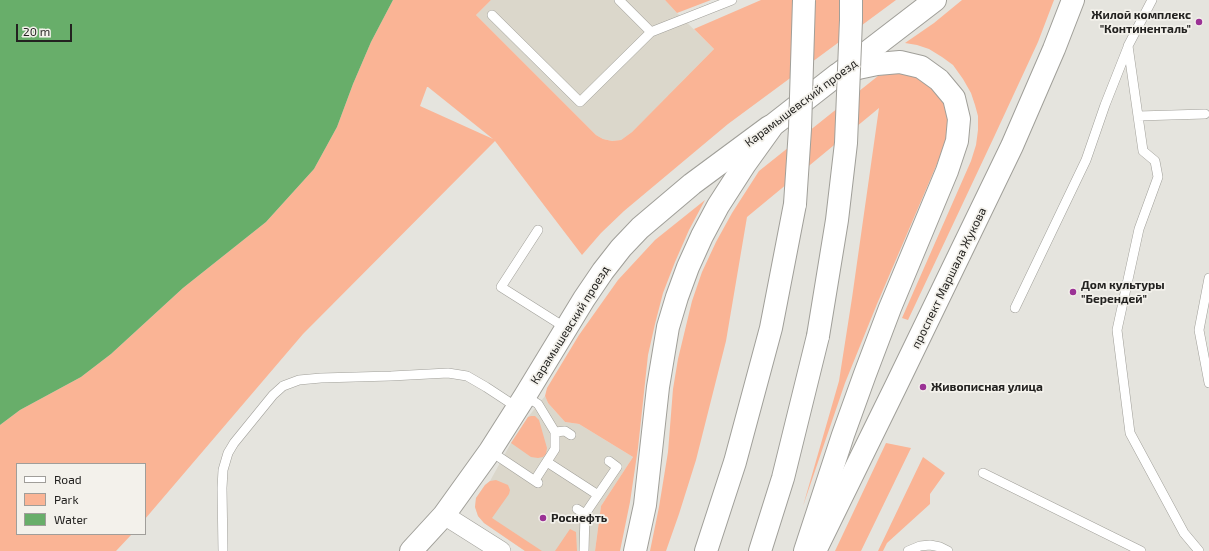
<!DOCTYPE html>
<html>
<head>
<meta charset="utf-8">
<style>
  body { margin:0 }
  #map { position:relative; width:1209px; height:551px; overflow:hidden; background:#e5e4de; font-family:"Exo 2",sans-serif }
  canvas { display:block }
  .legend { position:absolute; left:16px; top:463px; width:130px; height:72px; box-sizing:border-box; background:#f3f1eb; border:1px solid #a09e9a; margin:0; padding:5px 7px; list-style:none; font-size:12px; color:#232220 }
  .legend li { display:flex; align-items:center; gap:8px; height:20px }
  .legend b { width:20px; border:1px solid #a09e9a }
  .scale { position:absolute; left:16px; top:24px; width:56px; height:18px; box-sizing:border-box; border:2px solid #232220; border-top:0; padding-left:5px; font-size:12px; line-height:14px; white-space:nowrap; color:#232220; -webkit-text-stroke:3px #f3f1eb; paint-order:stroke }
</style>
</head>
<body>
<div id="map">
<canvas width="1209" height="551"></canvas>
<ul class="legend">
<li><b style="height:5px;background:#fff"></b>Road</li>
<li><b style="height:11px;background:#fab495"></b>Park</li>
<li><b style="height:11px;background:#68ae6a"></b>Water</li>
</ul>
<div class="scale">20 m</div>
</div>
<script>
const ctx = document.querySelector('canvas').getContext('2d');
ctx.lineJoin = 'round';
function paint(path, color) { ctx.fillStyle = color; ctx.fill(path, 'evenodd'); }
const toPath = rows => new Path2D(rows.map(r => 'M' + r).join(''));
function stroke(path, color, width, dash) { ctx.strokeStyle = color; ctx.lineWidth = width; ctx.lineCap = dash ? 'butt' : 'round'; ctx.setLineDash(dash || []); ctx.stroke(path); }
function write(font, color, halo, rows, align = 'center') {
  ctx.font = font + ' "Exo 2",sans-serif'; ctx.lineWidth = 3.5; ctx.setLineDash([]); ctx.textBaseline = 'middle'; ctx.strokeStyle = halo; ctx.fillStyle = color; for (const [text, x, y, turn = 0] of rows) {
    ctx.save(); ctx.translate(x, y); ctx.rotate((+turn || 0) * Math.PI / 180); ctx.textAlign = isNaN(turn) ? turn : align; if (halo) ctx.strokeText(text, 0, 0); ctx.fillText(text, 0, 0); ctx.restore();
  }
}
const built = toPath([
  [491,0,665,0,677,13,714,49,632,132,621,140,612,141,603,139,596,135,476,15],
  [545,396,548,403,565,422,579,424,633,457,601,506,595,551,525,551,484,523,478,516,475,507,476,498,485,485,490,481,511,443,528,417]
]);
const green = toPath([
  [393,0,491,0,476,15,596,135,603,139,612,141,621,140,632,132,714,49,694,29,761,0,896,0,728,124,624,211,601,233,582,255,495,141,303,334,145,519,145,464,17,464,17,534,132,534,116,551,0,551,0,425,20,410,81,377,111,354,183,288,266,222,314,169,337,127,353,84,371,42],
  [427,87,428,87,493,139,420,106],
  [665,0,711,0,677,13],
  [962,0,1054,0,1038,42,994,137,908,320,902,318,971,161,976,145,978,130,978,116,975,105,971,93,963,79,953,65,942,57,929,49,917,45,905,43,934,23],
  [900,72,918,75,932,84,944,101,949,119,948,138,877,304,845,383,803,506,839,381,852,298,879,108,747,217,726,341,696,460,679,514,666,551,650,551,659,507,668,452,673,389,678,359,692,301,702,272,716,242,732,213,759,171,878,76],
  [705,200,689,230,675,262,663,293,655,324,648,355,638,448,630,502,620,551,595,551,601,506,633,457,579,424,565,422,548,403,545,396,547,388,579,335,618,280,655,240],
  [531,416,535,416,539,420,547,448,546,454,543,457,538,458,531,457,511,443,528,417],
  [886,443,911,448,861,551,835,551],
  [923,457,945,473,930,494,930,504,887,543,883,551,878,551],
  [496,480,508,485,510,490,509,494,492,518,542,551,525,551,484,523,478,516,475,507,476,498,485,485,490,481],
  [570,529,576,532,577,551,555,551]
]);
const water = toPath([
  [0,0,393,0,371,42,353,84,337,127,314,169,266,222,183,288,111,354,81,377,20,410,0,425]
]);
const service = toPath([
  [619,0,651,32,732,0],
  [1152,0,1128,46,1143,151,1155,161,1158,177,1139,229,1117,330,1130,433,1184,533,1199,551],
  [492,15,580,102,651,32],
  [1138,116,1205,114],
  [538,230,501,287,566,328],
  [1209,278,1199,330,1209,383],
  [1015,308,1086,160,1105,105,1128,47],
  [525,396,538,404,555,432,555,449,535,480],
  [555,432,565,431,571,435],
  [490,451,538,483],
  [547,462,598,495],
  [983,473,1141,551],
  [577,509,585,514,584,551],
  [585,514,617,467,609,461],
  [223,551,222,488,223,470,228,453,234,443,273,395,283,386,299,380,321,378,391,376,448,373,467,376,486,387,518,408],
  [908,551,920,546,930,545,940,547,948,551]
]);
const minor = toPath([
  [444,515,501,551]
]);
const tertiary = toPath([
  [840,73,935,0],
  [411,551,444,515,490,451,525,396,584,299,603,271,621,248,640,228,692,184,769,127],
  [815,551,895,388,1012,146,1054,49,1073,0]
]);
const secondary = toPath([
  [635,551,645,505,658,387,668,327,677,297,688,267,702,236,718,206,745,164,773,125,837,75,858,68,877,64,900,62,921,67,939,80,954,98,959,119,957,141,947,171,890,308,865,374,843,435,805,551]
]);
const primary = toPath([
  [706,551,735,462,771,328,795,204],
  [760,551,783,478,818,336]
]);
const primaryBridge = toPath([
  [795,204,800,129,804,0],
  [818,336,837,220,846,143,851,20,851,0]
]);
const markers = [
  [1199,22,4,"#9b3295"],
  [1073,292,4,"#9b3295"],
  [923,387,4,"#9b3295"],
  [543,518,4,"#9b3295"]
];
const poiNames = [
  ["Жилой комплекс",1191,15,"right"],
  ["\"Континенталь\"",1191,29,"right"],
  ["Дом культуры",1081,285],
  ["\"Берендей\"",1081,299],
  ["Живописная улица",931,387],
  ["Роснефть",551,518]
];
const streetNames = [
  ["Карамышевский проезд",801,103,-37],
  ["проспект Маршала Жукова",949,278,-64],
  ["Карамышевский проезд",570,325,-58]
];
paint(built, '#dbd7cb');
paint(green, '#fab495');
paint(water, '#68ae6a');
stroke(service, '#a09f99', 10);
stroke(minor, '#a09f99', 20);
stroke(tertiary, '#a09f99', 24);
stroke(secondary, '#a09f99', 24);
stroke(primary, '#a09f99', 24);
stroke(service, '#fff', 9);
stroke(minor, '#fff', 19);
stroke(tertiary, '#fff', 22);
stroke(secondary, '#fff', 22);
stroke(primary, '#fff', 22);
stroke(primaryBridge, '#a09f99', 24, []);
stroke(primaryBridge, '#fff', 22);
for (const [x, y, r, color] of markers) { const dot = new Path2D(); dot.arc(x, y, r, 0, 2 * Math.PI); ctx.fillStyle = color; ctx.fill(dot); stroke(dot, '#f3f1eb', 1.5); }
write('bold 12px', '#232220', '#f3f1eb', poiNames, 'left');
write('12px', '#232220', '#f3f1eb', streetNames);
</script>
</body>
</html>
